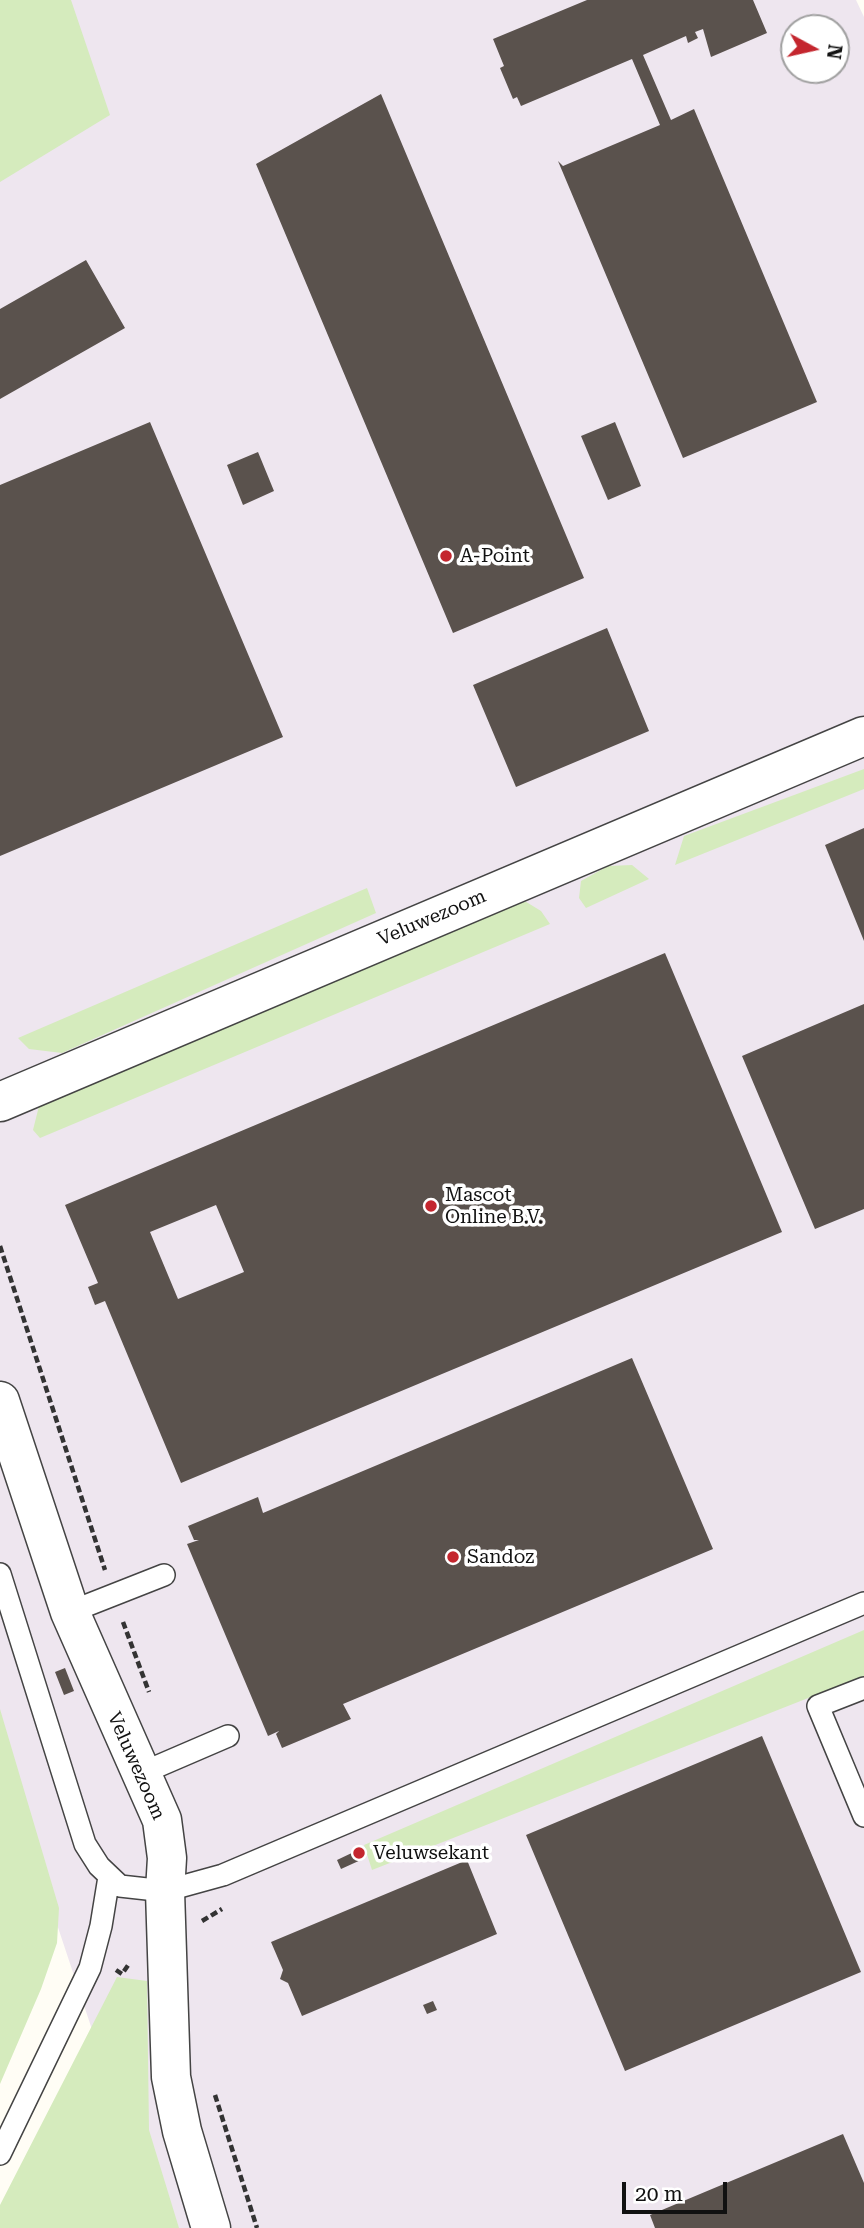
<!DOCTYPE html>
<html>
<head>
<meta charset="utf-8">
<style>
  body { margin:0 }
  #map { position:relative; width:864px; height:2228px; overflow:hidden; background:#fffdf5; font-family:"Roboto Serif",serif }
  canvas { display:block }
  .north { position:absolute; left:780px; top:14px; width:70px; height:70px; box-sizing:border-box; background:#fff; border:2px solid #a0a0a0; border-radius:50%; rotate:98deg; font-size:19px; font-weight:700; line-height:28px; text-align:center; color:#111 }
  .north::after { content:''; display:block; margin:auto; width:24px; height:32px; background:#c4262e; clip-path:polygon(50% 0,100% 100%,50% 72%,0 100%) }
  .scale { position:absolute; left:622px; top:2182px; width:105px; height:32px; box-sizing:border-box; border:4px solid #111; border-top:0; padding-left:9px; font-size:21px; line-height:24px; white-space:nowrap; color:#111; -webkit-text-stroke:5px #fff; paint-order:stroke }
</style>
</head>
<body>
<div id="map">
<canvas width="864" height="2228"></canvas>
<div class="north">N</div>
<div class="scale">20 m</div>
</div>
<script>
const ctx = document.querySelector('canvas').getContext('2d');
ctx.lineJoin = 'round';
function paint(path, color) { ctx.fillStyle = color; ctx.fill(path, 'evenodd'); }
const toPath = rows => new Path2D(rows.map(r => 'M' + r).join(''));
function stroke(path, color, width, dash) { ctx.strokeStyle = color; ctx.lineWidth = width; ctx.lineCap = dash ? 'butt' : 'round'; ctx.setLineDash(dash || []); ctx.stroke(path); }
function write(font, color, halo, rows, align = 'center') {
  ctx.font = font + ' "Roboto Serif",serif'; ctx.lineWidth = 7; ctx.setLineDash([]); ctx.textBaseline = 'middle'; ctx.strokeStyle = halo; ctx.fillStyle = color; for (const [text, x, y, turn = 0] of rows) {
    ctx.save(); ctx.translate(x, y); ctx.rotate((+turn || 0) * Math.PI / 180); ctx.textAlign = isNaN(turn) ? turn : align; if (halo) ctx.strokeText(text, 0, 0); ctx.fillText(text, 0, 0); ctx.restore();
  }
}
const industrial = toPath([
  [0,0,856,0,864,17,864,2228,158,2228,0,1753],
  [794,28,836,28,836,70,794,70]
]);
const green = toPath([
  [0,0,71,0,110,115,0,182],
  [864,769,864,789,675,865,684,836],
  [632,865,649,879,586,908,579,898,581,881,608,866],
  [367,888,376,913,62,1053,29,1049,18,1038],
  [523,900,541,911,550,924,40,1138,33,1130,39,1106],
  [864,1630,864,1676,372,1870,364,1845],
  [0,1709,59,1908,57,1943,41,1989,0,2084],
  [117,1977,147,1981,149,2130,179,2228,0,2228,0,2205]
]);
const building = toPath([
  [587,0,753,0,767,33,711,57,703,29,695,32,698,38,688,43,686,36,643,55,671,120,694,109,817,402,683,458,558,161,563,166,660,125,632,59,521,106,517,97,513,99,500,68,504,66,493,39],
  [381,94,584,578,453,633,256,164],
  [86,260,125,328,0,399,0,309],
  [150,422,283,737,0,856,0,485],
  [615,422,641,486,608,500,581,436],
  [258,452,274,491,243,505,227,465],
  [607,628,649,731,516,787,473,685],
  [864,828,864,941,825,845],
  [665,953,782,1232,181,1483,105,1301,95,1305,88,1287,98,1283,65,1205],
  [216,1205,244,1272,178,1299,150,1232],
  [864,1004,864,1209,815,1229,742,1056],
  [632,1358,713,1549,343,1704,351,1719,282,1748,276,1734,279,1731,268,1736,187,1544,199,1540,194,1540,188,1526,258,1497,263,1513],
  [65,1668,74,1691,64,1695,55,1672],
  [762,1736,861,1972,625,2071,526,1835],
  [358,1850,363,1859,341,1869,337,1860],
  [467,1860,497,1934,302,2016,288,1983,280,1979,283,1970,271,1942],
  [433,2001,437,2010,427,2014,423,2005],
  [843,2134,864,2183,864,2228,655,2228,650,2215]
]);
const path = toPath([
  [0,1246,105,1570],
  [123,1622,149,1692],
  [202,1921,222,1909],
  [116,1970,122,1974,129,1964],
  [215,2095,257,2228]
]);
const service = toPath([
  [0,1574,85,1844,99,1866,120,1886,165,1891,223,1875,864,1603],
  [70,1612,164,1575],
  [864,1688,818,1706,864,1816],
  [142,1773,228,1736],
  [0,2154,90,1968,101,1926,109,1877]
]);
const minor = toPath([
  [0,1102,864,736],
  [0,1401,70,1612,162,1820,167,1858,165,1891,171,2077,182,2131,211,2228]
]);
const markers = [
  [446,556,7,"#c4262e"],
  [431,1206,7,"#c4262e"],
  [453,1557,7,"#c4262e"],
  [359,1853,7,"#c4262e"]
];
const poiNames = [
  ["A-Point",460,556],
  ["Mascot",445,1195],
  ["Online B.V.",445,1217],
  ["Sandoz",467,1557],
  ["Veluwsekant",373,1853]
];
const streetNames = [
  ["Veluwezoom",432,918,-23],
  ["Veluwezoom",136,1766,66]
];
paint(industrial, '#eee6ef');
paint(green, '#d5ebbd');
paint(building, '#5a524d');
stroke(service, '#444', 24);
stroke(minor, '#444', 41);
stroke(path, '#333', 4.5, [7, 3.5]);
stroke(service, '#fff', 21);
stroke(minor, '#fff', 38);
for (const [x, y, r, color] of markers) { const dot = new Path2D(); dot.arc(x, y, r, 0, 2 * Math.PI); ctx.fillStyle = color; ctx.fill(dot); stroke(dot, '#fff', 2.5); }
write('19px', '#111', '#fff', poiNames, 'left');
write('19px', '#111', '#fff', streetNames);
</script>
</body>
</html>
